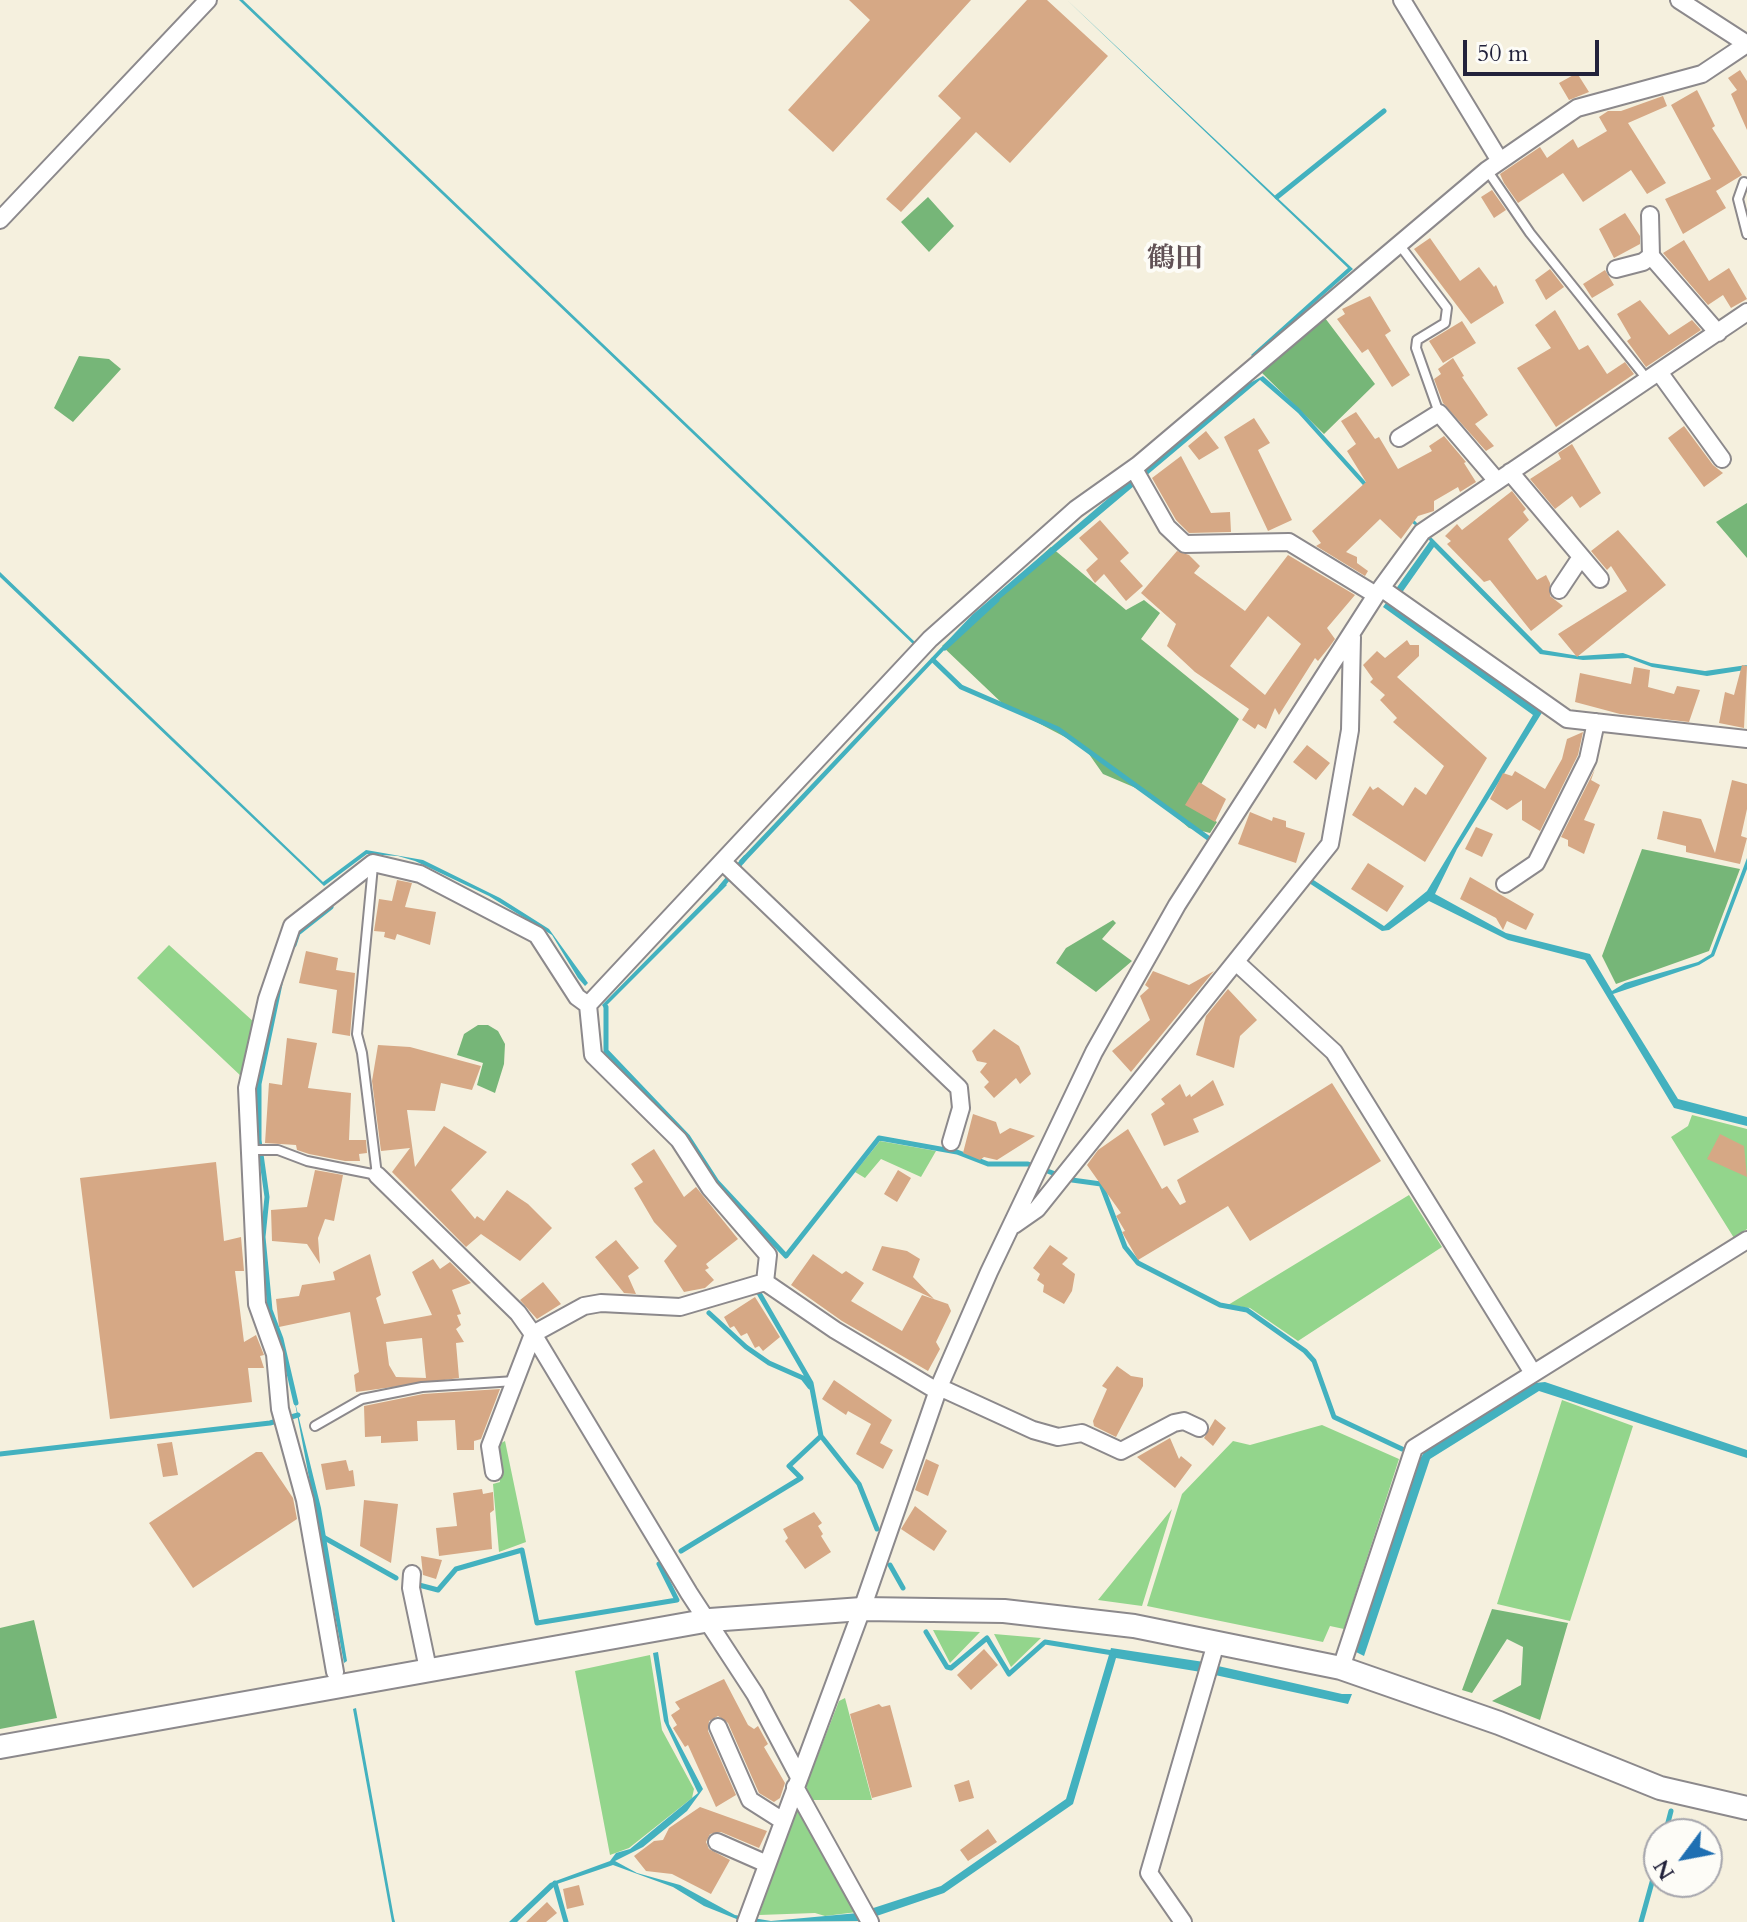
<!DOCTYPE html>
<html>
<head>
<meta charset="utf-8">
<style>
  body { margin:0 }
  #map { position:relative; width:1747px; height:1922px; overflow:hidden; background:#f5f0de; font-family:Cardo,serif }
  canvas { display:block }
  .north { position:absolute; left:1643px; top:1818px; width:80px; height:80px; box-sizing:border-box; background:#fdfcf7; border:2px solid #a5a5ac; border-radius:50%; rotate:238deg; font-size:22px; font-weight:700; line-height:32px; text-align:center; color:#22223b }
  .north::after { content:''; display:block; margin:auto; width:28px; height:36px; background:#1f6fb2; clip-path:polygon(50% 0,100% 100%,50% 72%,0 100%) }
  .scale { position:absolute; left:1463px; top:40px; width:136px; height:36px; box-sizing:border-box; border:4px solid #22223b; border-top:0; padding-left:10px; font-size:24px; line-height:28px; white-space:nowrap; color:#22223b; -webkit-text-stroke:6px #fdfcf7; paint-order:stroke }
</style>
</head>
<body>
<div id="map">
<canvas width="1747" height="1922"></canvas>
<div class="north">N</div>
<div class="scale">50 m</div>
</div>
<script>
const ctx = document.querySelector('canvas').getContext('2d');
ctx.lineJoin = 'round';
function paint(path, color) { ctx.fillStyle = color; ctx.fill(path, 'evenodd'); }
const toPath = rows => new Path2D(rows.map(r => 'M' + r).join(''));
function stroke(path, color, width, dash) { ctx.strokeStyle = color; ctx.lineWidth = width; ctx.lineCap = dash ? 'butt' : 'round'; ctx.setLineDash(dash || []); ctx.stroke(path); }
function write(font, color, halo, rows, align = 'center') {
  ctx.font = font + ' Cardo,"Noto Serif JP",serif'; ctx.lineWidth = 8; ctx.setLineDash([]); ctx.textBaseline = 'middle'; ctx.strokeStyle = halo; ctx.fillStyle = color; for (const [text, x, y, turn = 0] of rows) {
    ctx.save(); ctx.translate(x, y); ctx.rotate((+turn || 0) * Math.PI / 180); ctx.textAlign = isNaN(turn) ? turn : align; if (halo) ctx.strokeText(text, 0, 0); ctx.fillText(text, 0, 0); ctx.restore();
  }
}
const green = toPath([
  [169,945,255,1023,242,1077,137,978],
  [1692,1115,1747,1129,1747,1229,1734,1238,1671,1137,1688,1126],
  [880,1141,936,1151,921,1177,881,1159,865,1178,855,1172],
  [1409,1195,1442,1247,1298,1341,1250,1308,1228,1305],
  [1562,1400,1633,1426,1570,1621,1497,1604],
  [1322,1425,1399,1459,1344,1629,1330,1626,1323,1642,1147,1606,1182,1494,1233,1441,1250,1445],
  [505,1441,526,1542,499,1552,493,1484,500,1482,493,1447],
  [1172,1509,1142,1606,1098,1600],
  [933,1630,980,1632,950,1663],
  [994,1634,1041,1638,1011,1667],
  [650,1655,662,1730,694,1789,692,1798,629,1848,610,1855,575,1671],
  [845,1698,872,1800,811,1800,806,1786,839,1701],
  [798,1802,857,1912,825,1916,815,1913,759,1915]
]);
const forest = toPath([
  [928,197,954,226,929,252,901,222],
  [1325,318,1375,384,1324,434,1259,370],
  [79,356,109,359,121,369,73,422,54,408],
  [1747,503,1747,558,1716,522],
  [1051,547,1126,610,1144,600,1160,613,1141,639,1239,719,1189,805,1217,822,1210,833,1189,828,1150,794,1103,774,1084,747,1004,705,942,646],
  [1642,849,1740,869,1709,951,1616,984,1602,956],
  [1113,920,1116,923,1102,939,1132,961,1096,992,1056,963,1066,948],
  [478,1025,488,1025,498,1031,505,1044,504,1064,495,1093,477,1085,483,1063,457,1055,464,1034],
  [1492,1609,1568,1623,1540,1720,1492,1701,1521,1685,1523,1647,1507,1639,1472,1693,1462,1690],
  [34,1620,57,1718,0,1729,0,1628]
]);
const water = toPath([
  [239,0,243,0,916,643,914,645],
  [1067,0,1353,269,1253,357,1251,355,1348,268],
  [1263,376,1299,408,1373,490,1415,521,1543,650,1579,656,1623,653,1651,663,1705,671,1747,665,1745,670,1707,676,1652,667,1628,658,1583,660,1540,654,1434,547,1394,604,1543,711,1457,849,1435,894,1506,933,1590,954,1612,991,1625,983,1698,962,1711,954,1747,858,1747,869,1714,956,1699,965,1613,994,1678,1099,1747,1117,1747,1126,1674,1108,1585,960,1508,940,1429,901,1389,930,1382,931,1309,883,1312,879,1384,926,1427,891,1533,715,1383,607,1430,541,1415,525,1371,494,1298,413,1260,380,964,629,743,864,739,861,972,615,1125,484,1244,386],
  [0,572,323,882,366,850,423,860,500,898,549,929,588,983,585,986,578,978,552,935,489,896,415,861,398,856,367,854,324,886,0,577],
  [723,882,727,885,604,1008,602,1005],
  [1545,1382,1747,1450,1747,1458,1539,1391,1430,1459,1364,1656,1356,1652,1418,1462,1425,1451,1535,1383],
  [294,1398,321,1508,347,1661,344,1663],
  [1111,1648,1204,1662,1201,1672,1116,1658,1073,1804,944,1893,862,1921,744,1922,704,1906,673,1887,613,1865,557,1884,517,1922,509,1922,550,1883,610,1861,616,1853,630,1849,698,1793,664,1721,653,1653,658,1652,669,1724,703,1789,687,1811,643,1847,615,1861,637,1873,680,1885,735,1915,771,1921,858,1913,941,1886,1066,1799],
  [1218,1666,1342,1694,1352,1694,1348,1704,1215,1675],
  [356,1708,394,1918,395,1922,392,1922,353,1709]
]);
const stream = toPath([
  [1277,197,1384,111],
  [945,648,997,600],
  [933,660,961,687,1058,729,1215,843],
  [721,887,745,858],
  [294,945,298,933,331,907],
  [280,984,259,1084,259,1140,267,1197,263,1237,270,1310,281,1339,296,1403],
  [606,1007,606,1051,688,1137,717,1182,786,1256,879,1138,957,1152,988,1164,1028,1164,1072,1180,1101,1184,1125,1247,1138,1263,1220,1305,1247,1310,1305,1351,1314,1361,1334,1417,1402,1449],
  [759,1293,811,1383,821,1436,859,1484,877,1529],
  [709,1313,746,1347,769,1363,803,1378,810,1387],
  [0,1454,270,1423,298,1415],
  [323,1537,396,1578],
  [681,1551,801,1478,789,1466,821,1436],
  [890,1565,903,1588],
  [419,1585,438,1590,456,1569,522,1550,537,1623,677,1600,659,1564],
  [926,1632,947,1667,951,1668,987,1638,1009,1674,1045,1642,1113,1653],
  [1665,1834,1671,1811],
  [555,1883,566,1922],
  [1641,1922,1659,1857]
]);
const building = toPath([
  [849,0,971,0,833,152,788,110,870,20],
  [1027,0,1047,0,1108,56,1010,163,976,132,901,212,886,199,961,118,938,96],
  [1740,70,1747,81,1747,130,1731,94,1737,90,1728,78],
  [1577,73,1589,92,1569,100,1559,83],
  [1697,90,1715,126,1712,128,1742,175,1716,191,1726,208,1683,234,1665,199,1711,179,1671,105],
  [1663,96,1667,106,1628,123,1666,183,1647,194,1631,170,1583,202,1563,173,1518,203,1504,183,1500,174,1540,147,1547,158,1573,139,1578,148,1607,131,1599,117,1608,111,1621,111],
  [1492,190,1506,210,1494,218,1481,197],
  [1625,213,1640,236,1640,244,1614,258,1599,229],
  [1430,238,1460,281,1479,267,1494,287,1496,285,1504,303,1471,324,1414,249],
  [1684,240,1709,281,1729,268,1747,299,1731,308,1723,295,1708,305,1663,253],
  [1550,269,1564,287,1546,300,1535,280],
  [1605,270,1614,285,1592,298,1583,284],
  [1370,296,1391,331,1385,335,1410,375,1392,387,1368,349,1362,353,1337,319,1345,314,1342,309],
  [1640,300,1669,335,1692,320,1701,330,1646,367,1627,341,1631,338,1617,314],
  [1555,310,1579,350,1588,345,1607,374,1625,362,1634,374,1556,427,1517,368,1551,348,1535,325],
  [1462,321,1476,343,1443,363,1429,341],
  [1453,358,1464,376,1462,377,1488,415,1475,424,1494,446,1486,451,1443,403,1434,379,1441,374,1438,369],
  [1356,412,1375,439,1379,437,1398,469,1432,451,1429,446,1444,436,1466,462,1464,463,1476,482,1460,492,1458,487,1434,501,1434,511,1418,516,1401,539,1380,519,1346,552,1357,557,1357,563,1368,571,1365,576,1316,546,1321,543,1312,531,1366,482,1347,451,1356,444,1341,421],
  [1254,418,1270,443,1258,450,1292,520,1268,531,1224,437],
  [1684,426,1713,465,1723,473,1704,487,1668,438],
  [1206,431,1219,448,1199,460,1188,446],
  [1572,444,1601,493,1580,508,1572,496,1555,509,1530,479,1561,459,1558,453],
  [1181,456,1211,513,1230,512,1231,532,1189,533,1176,520,1152,478],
  [1512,491,1526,509,1523,512,1529,520,1508,539,1537,580,1546,575,1550,583,1550,596,1563,606,1531,631,1490,580,1484,582,1447,544,1451,541,1445,536,1457,524,1462,530],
  [1100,520,1129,553,1120,561,1143,586,1126,601,1104,574,1095,583,1086,570,1098,559,1079,538],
  [1618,530,1666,585,1577,657,1558,634,1627,591,1611,566,1607,570,1591,551],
  [1177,551,1189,555,1200,566,1194,573,1245,611,1288,555,1355,595,1327,628,1335,639,1330,646,1318,661,1315,658,1279,715,1275,708,1266,729,1258,724,1255,729,1242,720,1249,709,1195,672,1167,646,1176,624,1141,593],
  [1268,616,1301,644,1265,695,1230,666],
  [1407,640,1410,645,1419,645,1419,656,1397,677,1487,758,1425,862,1352,815,1370,786,1373,790,1378,787,1403,806,1415,787,1426,795,1444,766,1393,722,1397,718,1380,700,1385,695,1370,682,1373,679,1363,665,1377,651,1385,658],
  [1742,665,1747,666,1744,728,1719,723,1725,692,1734,695],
  [1634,667,1650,670,1648,687,1674,694,1677,686,1700,690,1689,722,1620,714,1575,702,1580,673,1631,684],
  [1583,732,1578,755,1540,831,1522,820,1522,800,1507,810,1490,799,1503,773,1512,776,1515,771,1545,789,1562,759,1567,739],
  [1307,745,1330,763,1316,780,1293,762],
  [1595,769,1591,780,1600,785,1584,820,1595,824,1584,854,1568,846,1568,840,1561,837],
  [1732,780,1747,784,1747,809,1741,836,1747,838,1740,864,1686,852,1686,846,1657,839,1663,811,1701,819,1715,853],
  [1199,782,1226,799,1215,822,1185,805],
  [1250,812,1272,821,1273,817,1286,821,1286,827,1305,833,1296,863,1238,844],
  [1476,827,1493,834,1482,857,1465,849],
  [1368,863,1404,886,1387,912,1351,889],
  [1470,877,1534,914,1526,930,1507,921,1503,930,1496,918,1460,899],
  [397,880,412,883,405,907,436,912,430,945,397,934,395,940,384,937,385,932,374,931,379,899,392,901],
  [306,951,338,958,336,970,355,973,350,1036,332,1033,337,990,299,983],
  [1153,971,1189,985,1214,971,1131,1072,1112,1051,1150,1020,1140,996,1149,988,1145,985],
  [1228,989,1257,1020,1240,1036,1234,1068,1196,1055,1206,1016],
  [994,1029,1019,1046,1031,1074,1020,1084,1016,1078,994,1098,984,1087,989,1082,980,1072,987,1063,977,1061,972,1051],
  [287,1038,317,1043,308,1088,351,1093,349,1140,366,1140,367,1153,359,1154,360,1161,345,1161,309,1154,297,1150,296,1145,265,1143,269,1083,282,1085],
  [378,1045,410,1047,481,1066,472,1090,441,1083,435,1111,407,1110,415,1167,444,1126,487,1152,451,1190,475,1219,477,1216,484,1221,507,1190,528,1204,552,1228,520,1261,481,1234,466,1247,392,1172,410,1148,381,1151,372,1081],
  [1213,1080,1224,1105,1193,1119,1199,1132,1164,1146,1151,1114,1165,1104,1161,1099,1180,1084,1186,1097,1190,1094,1191,1097],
  [1332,1083,1381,1161,1250,1241,1228,1206,1138,1260,1122,1232,1125,1231,1116,1216,1121,1213,1087,1165,1098,1150,1128,1129,1162,1189,1167,1186,1180,1205,1186,1202,1177,1180],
  [973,1114,996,1122,1000,1134,1010,1128,1035,1136,997,1160,984,1157,980,1160,963,1153],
  [1720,1134,1744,1146,1747,1177,1707,1159],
  [654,1149,684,1197,696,1187,738,1239,706,1264,709,1268,705,1270,714,1280,705,1288,684,1292,664,1261,677,1246,654,1222,634,1188,643,1182,631,1164],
  [216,1162,224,1241,241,1237,244,1271,235,1271,244,1342,256,1335,264,1355,260,1356,264,1368,248,1368,252,1402,110,1419,80,1178],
  [315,1170,343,1175,334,1221,325,1219,318,1238,320,1264,307,1244,272,1241,271,1210,307,1207],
  [898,1170,911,1178,897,1202,884,1194],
  [616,1240,639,1268,628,1276,636,1294,624,1293,595,1257],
  [1050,1245,1068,1258,1062,1264,1075,1274,1072,1291,1064,1304,1043,1292,1044,1285,1037,1280,1040,1274,1033,1268],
  [882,1246,907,1251,920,1259,913,1277,934,1299,872,1270],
  [370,1254,381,1295,376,1298,384,1324,432,1315,412,1272,433,1259,440,1269,450,1262,471,1283,452,1290,461,1314,457,1315,461,1325,456,1329,464,1342,456,1343,459,1378,356,1392,354,1375,359,1372,350,1312,279,1327,276,1299,299,1296,302,1285,335,1280,333,1272],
  [422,1338,426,1378,396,1377,389,1365,386,1342],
  [813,1254,842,1274,846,1271,864,1283,851,1301,902,1331,922,1295,948,1304,951,1311,936,1342,940,1349,928,1371,842,1321,791,1285],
  [543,1282,561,1304,537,1319,520,1300],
  [755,1297,780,1337,763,1351,759,1346,755,1348,747,1333,741,1336,734,1326,730,1328,724,1317],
  [1117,1366,1131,1376,1143,1378,1143,1386,1116,1437,1094,1426,1093,1421,1107,1389,1102,1386],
  [834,1380,892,1420,880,1443,893,1450,883,1469,856,1454,871,1424,848,1411,846,1415,822,1399],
  [500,1389,481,1439,474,1441,474,1450,457,1450,455,1420,417,1421,418,1441,381,1443,381,1436,365,1437,364,1406,423,1394],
  [1215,1419,1226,1428,1213,1446,1204,1438],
  [1170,1438,1179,1459,1181,1456,1192,1465,1175,1488,1137,1457],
  [172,1442,178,1475,163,1477,157,1444],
  [256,1452,262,1452,293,1498,297,1519,193,1588,149,1523],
  [926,1459,939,1465,928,1496,915,1490],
  [346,1460,349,1471,353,1470,355,1486,326,1490,321,1464],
  [482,1489,483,1494,493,1492,494,1510,490,1513,492,1549,439,1556,436,1528,457,1526,453,1493],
  [364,1500,398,1504,391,1563,360,1546],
  [915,1506,947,1531,934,1551,901,1529],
  [814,1512,822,1523,818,1526,823,1534,821,1536,831,1552,805,1569,785,1541,788,1538,783,1529],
  [421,1556,442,1560,436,1579,423,1575],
  [984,1649,998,1665,971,1690,957,1675],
  [724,1679,748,1725,754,1729,758,1726,768,1744,764,1747,785,1783,780,1798,774,1802,759,1793,728,1723,718,1716,709,1721,708,1731,736,1795,716,1807,688,1745,685,1747,673,1728,677,1725,671,1715,680,1709,675,1702],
  [879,1704,882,1707,890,1705,912,1787,872,1798,850,1714],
  [969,1780,974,1798,959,1802,954,1785],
  [700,1807,767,1831,759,1848,721,1832,710,1834,706,1842,709,1849,730,1860,711,1894,672,1874,646,1871,634,1856,654,1841,663,1840,669,1828],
  [988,1829,997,1842,968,1861,960,1850],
  [579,1885,584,1905,567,1909,563,1889],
  [547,1902,557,1913,546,1922,526,1922]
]);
const lane = toPath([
  [1487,170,1530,233,1647,379],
  [1744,182,1738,199,1747,234],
  [1398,243,1447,308,1445,323,1417,340,1416,348,1439,413],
  [251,1150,278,1150,307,1161,377,1175,362,1053,357,1034,373,866],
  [315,1426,362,1399,422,1387,515,1381]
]);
const street = toPath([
  [1402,0,1500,161],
  [1679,0,1747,44],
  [0,220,208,0],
  [1651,256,1718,333],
  [1616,269,1643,262,1651,256,1650,215],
  [1659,372,1722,459],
  [1399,438,1439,413,1497,481],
  [1134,469,1167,527,1185,544,1289,542,1376,595],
  [1510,472,1600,579],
  [1381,588,1567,719,1747,739],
  [1559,590,1581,557],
  [723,862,959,1088,961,1108,951,1142],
  [1505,884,1536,863,1588,759,1596,722],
  [1236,962,1334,1052,1533,1373],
  [588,1005,930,639,1076,509,1138,465,1487,170,1577,108,1702,74,1747,44],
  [377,1175,518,1313,533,1334,689,1593,755,1694,799,1777],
  [1014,1225,1037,1209,1330,844,1350,730,1352,637],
  [939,1387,1033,1430,1058,1437,1082,1433,1121,1451,1174,1423,1184,1421,1199,1428],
  [494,1472,490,1446,533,1334,584,1306,601,1303,680,1307,765,1282],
  [412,1574,411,1588,428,1669],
  [1341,1668,1414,1448,1747,1240],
  [335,1672,305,1500,280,1409,275,1354,257,1304,247,1088,267,999,292,926,373,863,420,874,537,935,577,997,588,1005,593,1055,679,1140,710,1188,768,1255,765,1282,835,1330,937,1391],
  [718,1727,750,1800,783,1821],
  [795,1787,870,1922],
  [717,1842,767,1864],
  [746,1922,862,1609,939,1387,989,1272,1094,1052,1177,905,1376,595,1422,532,1747,312],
  [1183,1922,1149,1873,1216,1643]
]);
const secondary = toPath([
  [0,1747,710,1620,862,1609,1004,1611,1134,1626,1341,1668,1499,1723,1660,1788,1747,1808]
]);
const quarterNames = [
  ["鶴田",1175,261]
];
paint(green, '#93d58c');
paint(forest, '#76b678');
paint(water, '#43b1bf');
stroke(stream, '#43b1bf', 5);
paint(building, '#d6a885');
stroke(lane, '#8c898c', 12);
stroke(street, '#8c898c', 20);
stroke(secondary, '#8c898c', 26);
stroke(lane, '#fff', 8);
stroke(street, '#fff', 16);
stroke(secondary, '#fff', 22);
write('bold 28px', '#615155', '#fdfcf7', quarterNames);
</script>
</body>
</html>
